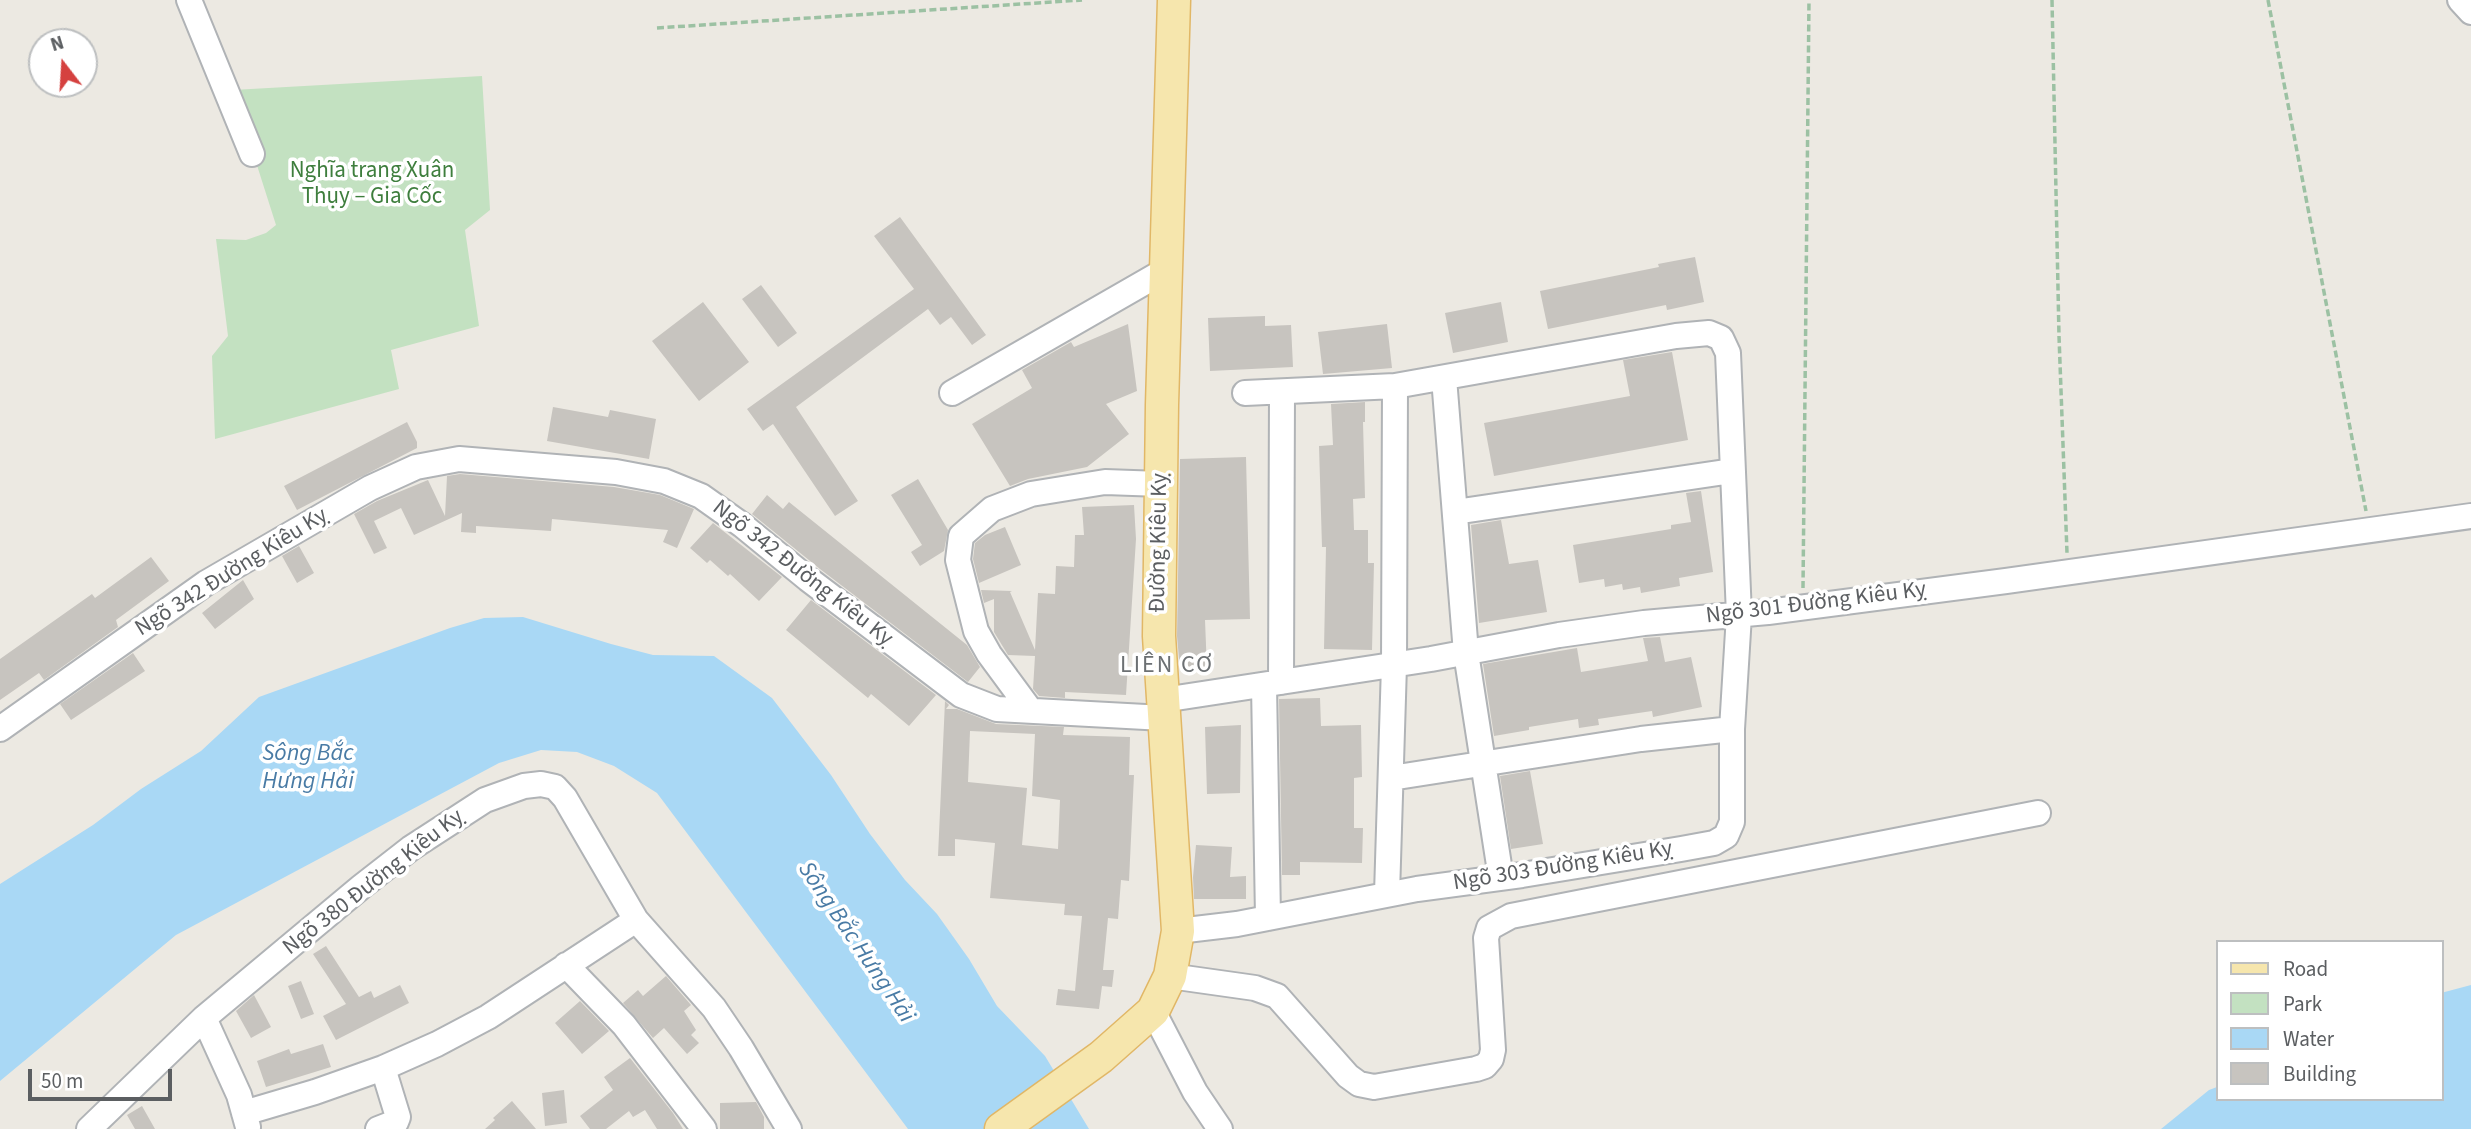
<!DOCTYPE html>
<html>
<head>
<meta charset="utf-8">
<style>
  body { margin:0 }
  #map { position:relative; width:2471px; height:1129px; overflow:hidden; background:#ece9e2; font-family:"Source Sans 3",sans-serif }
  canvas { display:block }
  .legend { position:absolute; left:2216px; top:940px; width:228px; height:161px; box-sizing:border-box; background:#fff; border:2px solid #bdbfc0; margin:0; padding:9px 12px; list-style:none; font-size:21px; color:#5b5e61 }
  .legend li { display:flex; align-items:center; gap:14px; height:35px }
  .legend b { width:35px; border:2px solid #bdbfc0 }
  .north { position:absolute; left:28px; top:28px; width:70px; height:70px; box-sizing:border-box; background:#fff; border:2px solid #bdbfc0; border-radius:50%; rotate:343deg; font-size:19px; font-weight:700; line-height:28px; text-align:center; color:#5b5e61 }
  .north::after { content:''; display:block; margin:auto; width:24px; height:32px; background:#d5413f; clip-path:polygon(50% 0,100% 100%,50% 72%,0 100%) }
  .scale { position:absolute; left:28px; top:1069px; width:144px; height:32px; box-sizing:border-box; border:4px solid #5b5e61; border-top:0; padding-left:9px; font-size:21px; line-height:24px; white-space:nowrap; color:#5b5e61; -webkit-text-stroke:5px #fff; paint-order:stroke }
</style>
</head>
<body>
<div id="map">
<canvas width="2471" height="1129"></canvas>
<ul class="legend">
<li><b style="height:9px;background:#f6e6ad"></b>Road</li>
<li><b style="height:19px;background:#c3e1c1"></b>Park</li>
<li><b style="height:19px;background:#a9d8f5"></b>Water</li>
<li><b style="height:19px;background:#c7c4bf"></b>Building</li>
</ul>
<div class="north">N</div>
<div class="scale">50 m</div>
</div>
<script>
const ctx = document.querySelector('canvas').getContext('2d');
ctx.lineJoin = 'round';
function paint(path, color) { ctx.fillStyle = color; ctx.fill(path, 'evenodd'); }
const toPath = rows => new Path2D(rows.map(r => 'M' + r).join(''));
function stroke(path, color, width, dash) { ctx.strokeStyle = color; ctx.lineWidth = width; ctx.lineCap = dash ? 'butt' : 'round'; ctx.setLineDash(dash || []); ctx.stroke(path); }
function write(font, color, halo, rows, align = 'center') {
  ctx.font = font + ' "Source Sans 3",sans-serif'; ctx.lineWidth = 7; ctx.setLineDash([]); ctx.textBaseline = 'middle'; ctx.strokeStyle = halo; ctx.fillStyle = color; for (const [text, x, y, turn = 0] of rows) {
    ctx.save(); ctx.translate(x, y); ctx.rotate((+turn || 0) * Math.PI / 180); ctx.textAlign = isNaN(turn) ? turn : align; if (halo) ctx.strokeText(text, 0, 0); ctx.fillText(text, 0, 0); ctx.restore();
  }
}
const green = toPath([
  [482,76,490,210,465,230,479,326,391,350,399,389,215,439,212,356,228,336,216,239,246,240,266,233,276,225,233,90]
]);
const water = toPath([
  [523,617,611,644,653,655,714,656,772,698,831,775,870,834,905,880,937,914,969,959,997,1006,1045,1056,1089,1129,908,1129,657,793,614,766,577,752,541,750,499,763,176,935,0,1081,0,884,93,825,141,789,201,751,259,697,450,628,484,618],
  [2471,985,2471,1129,2161,1129,2209,1090,2217,1087,2217,1099,2441,1099,2441,993]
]);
const building = toPath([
  [900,217,986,335,972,345,951,317,940,325,928,309,796,407,858,501,835,516,773,424,763,431,747,409,914,289,874,236],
  [1695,257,1704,302,1667,310,1666,305,1548,329,1540,291,1659,267,1658,264],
  [761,285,797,333,778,347,742,299],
  [703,302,749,362,699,401,652,341],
  [1501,302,1508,342,1453,353,1445,313],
  [1265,316,1265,326,1291,325,1293,367,1210,371,1208,318],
  [1128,324,1137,391,1106,404,1129,434,1087,467,1028,479,1010,486,972,424,1032,388,1022,370,1071,342,1074,347],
  [1387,324,1392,368,1323,374,1318,332],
  [1672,352,1688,440,1494,476,1484,423,1630,396,1623,360],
  [1365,402,1365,422,1363,422,1365,498,1353,499,1354,530,1368,530,1368,563,1374,563,1372,650,1324,649,1326,547,1322,547,1319,446,1333,445,1331,404],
  [553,407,608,417,610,410,656,419,649,459,547,441],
  [407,422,417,442,417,448,297,510,284,486],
  [1246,457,1250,619,1205,620,1207,670,1180,670,1177,636,1180,459],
  [460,474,614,487,660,495,694,509,677,548,663,542,668,530,552,519,551,531,476,526,476,533,461,532,462,513,414,535,401,508,374,521,387,548,374,554,354,514,377,501,428,480,445,516,447,476],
  [918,479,948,530,944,551,920,566,911,552,922,545,891,495],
  [1701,491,1713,572,1679,578,1680,586,1641,593,1640,587,1623,590,1622,584,1605,587,1604,579,1579,583,1573,545,1671,529,1671,525,1691,522,1686,493],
  [767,495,783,509,789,502,967,645,980,667,968,682,820,569,752,514],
  [1134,505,1136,539,1126,695,1065,692,1065,698,1039,696,1033,689,1035,656,1008,655,994,632,994,599,984,603,981,590,1012,591,1010,592,1035,650,1038,593,1055,594,1056,566,1074,567,1075,535,1084,535,1082,507],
  [1501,520,1509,564,1538,560,1547,612,1479,623,1471,525],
  [713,523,782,577,759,601,730,574,728,576,710,560,707,563,690,548],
  [1005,527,1021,565,979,583,973,559,975,543,985,535],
  [299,546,314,573,297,583,282,556],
  [151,557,169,581,116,620,118,627,44,680,39,673,0,700,0,659,92,594,95,598],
  [243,580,254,599,215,629,202,613],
  [811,600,936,695,909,726,871,694,868,698,786,630],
  [1660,637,1665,662,1691,657,1702,707,1653,717,1652,711,1598,719,1599,725,1579,728,1578,719,1529,727,1529,730,1494,736,1483,664,1577,648,1581,672,1648,661,1643,638],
  [133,653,145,671,71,720,60,704],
  [1320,698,1321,726,1361,725,1362,777,1354,778,1354,828,1363,828,1362,863,1300,862,1300,875,1282,875,1279,699],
  [945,701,949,705,946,709,957,709,996,724,1064,727,1063,735,1130,737,1129,775,1134,775,1129,881,1121,880,1118,919,1108,918,1103,970,1114,970,1112,987,1102,986,1099,1009,1056,1005,1058,989,1075,991,1082,916,1064,915,1065,904,990,898,995,843,955,839,955,856,938,856],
  [970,731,1035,734,1032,796,1060,800,1058,849,1022,845,1027,788,968,782],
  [1241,725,1240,793,1207,794,1205,727],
  [1530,771,1543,844,1511,849,1500,776],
  [1196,845,1232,847,1230,877,1246,876,1246,899,1194,899,1193,877],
  [326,946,359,997,371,991,374,998,400,985,409,1003,336,1040,323,1016,346,1004,313,954],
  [666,976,691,1005,684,1011,696,1030,691,1035,699,1043,687,1054,664,1028,653,1038,623,1003,638,990,643,996],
  [301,981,314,1014,301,1019,288,986],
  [254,995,271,1027,251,1038,236,1011],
  [580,1001,609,1031,582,1054,555,1023],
  [323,1044,331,1067,266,1087,257,1061,289,1049,291,1054],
  [630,1058,673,1113,683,1129,657,1129,645,1110,633,1117,629,1111,606,1129,590,1129,580,1116,613,1090,604,1077],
  [564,1090,567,1123,545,1126,542,1093],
  [512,1101,536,1129,485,1129,495,1120,493,1118],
  [756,1102,764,1117,764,1129,720,1129,720,1103],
  [142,1106,155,1129,135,1129,127,1115]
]);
const path = toPath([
  [2052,0,2059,336,2067,553],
  [2268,0,2366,511],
  [657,28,1082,0],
  [1803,588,1809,0]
]);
const minor = toPath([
  [189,0,252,154],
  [2460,0,2471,12],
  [1444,378,1466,653,1501,878],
  [952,393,1166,270],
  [1245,393,1395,386],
  [1455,512,1732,471],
  [1281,682,1282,392],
  [1264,685,1268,918],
  [1163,700,1431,659,1559,635,1644,623,1768,612,2006,581,2471,516],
  [1031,711,989,654,976,631,958,560,961,536,992,509,1031,494,1105,482,1161,484],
  [0,729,206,583,370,488,416,467,459,459,616,472,664,481,701,496,742,525,808,579,961,695,997,709,1164,718],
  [1391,778,1641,739,1732,729],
  [1178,931,1237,924,1417,889,1522,875,1681,849,1714,843,1726,836,1732,822,1732,729,1739,615,1728,353,1721,338,1709,333,1676,336,1395,386,1394,665,1387,894],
  [566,965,624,1025,704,1129],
  [1170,976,1255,988,1277,996,1348,1076,1359,1084,1374,1087,1476,1069,1485,1066,1491,1059,1493,1050,1486,938,1489,928,1511,916,2038,813],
  [1153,1011,1195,1092,1220,1129],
  [204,1018,239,1095,248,1127],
  [244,1113,315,1092,383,1068,437,1044,488,1017,636,920],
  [89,1129,204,1018,361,887,411,848,485,800,524,786,541,784,555,787,565,798,636,920,714,1008,741,1048,789,1129],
  [378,1129,396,1122,398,1117,383,1068]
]);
const major = toPath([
  [1001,1129,1101,1057,1153,1011,1170,976,1178,931,1159,636,1162,405,1174,0]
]);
const parkNames = [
  ["Nghĩa trang Xuân",372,172],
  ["Thụy – Gia Cốc",372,198]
];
const streetNames = [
  ["Đường Kiêu Kỵ",1160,543,-89],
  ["Ngõ 342 Đường Kiêu Kỵ",232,573,-32],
  ["Ngõ 342 Đường Kiêu Kỵ",802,574,38],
  ["Ngõ 301 Đường Kiêu Kỵ",1816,604,-7],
  ["Ngõ 303 Đường Kiêu Kỵ",1563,867,-9],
  ["Ngõ 380 Đường Kiêu Kỵ",374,883,-38]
];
const neighbourhoodNames = [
  ["LIÊN CƠ",1167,667]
];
const waterNames = [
  ["Sông Bắc",308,755],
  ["Hưng Hải",308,783],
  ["Sông Bắc Hưng Hải",855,943,56]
];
paint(green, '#c3e1c1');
paint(water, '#a9d8f5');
paint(building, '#c7c4bf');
stroke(minor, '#b0b3b6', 28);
stroke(major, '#e1b766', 35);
stroke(path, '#9cc1a3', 3.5, [7, 3.5]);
stroke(minor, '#fff', 24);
stroke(major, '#f6e6ad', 32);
write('23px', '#3e7e3d', '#fff', parkNames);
write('23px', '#5b5e61', '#fff', streetNames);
ctx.letterSpacing = '2px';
write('24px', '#6c7073', '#fff', neighbourhoodNames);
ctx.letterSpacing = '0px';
write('italic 24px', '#497ba5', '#fff', waterNames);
</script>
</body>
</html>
